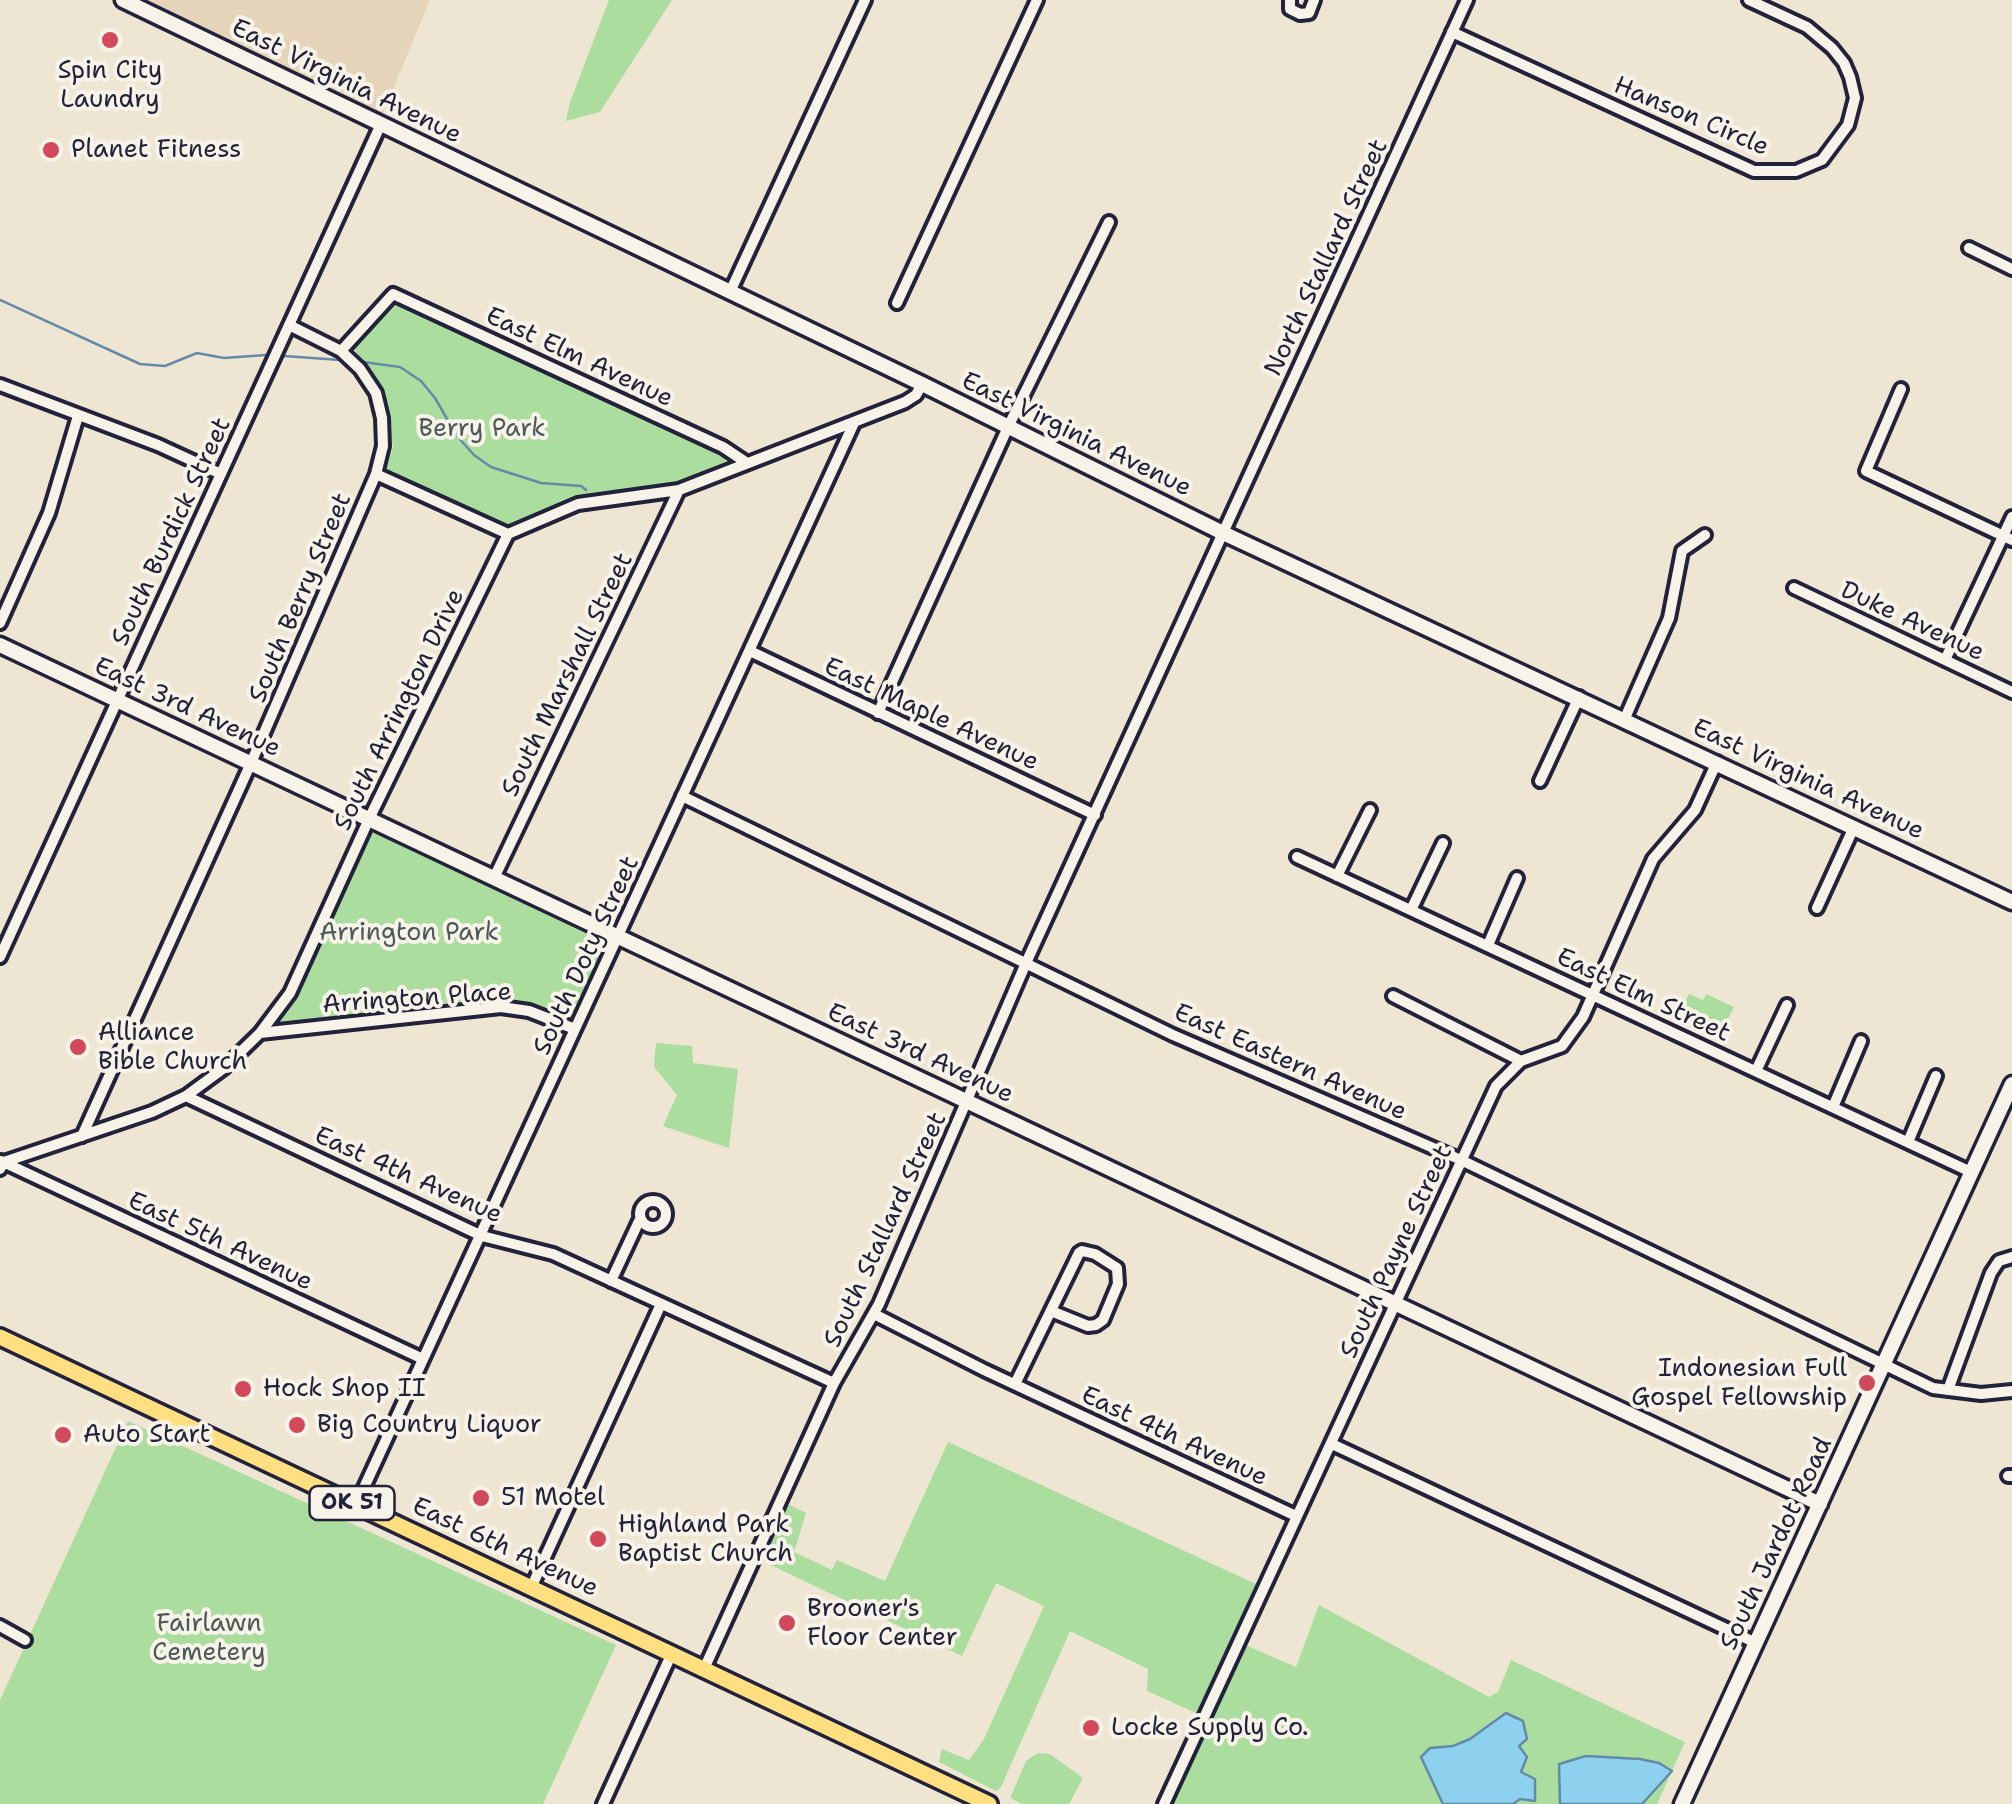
<!DOCTYPE html>
<html>
<head>
<meta charset="utf-8">
<style>
  body { margin:0 }
  canvas { display:block; background:#efe5d3 }
</style>
</head>
<body>
<canvas width="2012" height="1804"></canvas>
<script>
const ctx = document.querySelector('canvas').getContext('2d');
ctx.lineJoin = 'round';
function paint(path, color) { ctx.fillStyle = color; ctx.fill(path, 'evenodd'); }
const toPath = rows => new Path2D(rows.map(r => 'M' + r).join(''));
function stroke(path, color, width, dash) { ctx.strokeStyle = color; ctx.lineWidth = width; ctx.lineCap = dash ? 'butt' : 'round'; ctx.setLineDash(dash || []); ctx.stroke(path); }
function write(font, color, halo, rows, align = 'center') {
  ctx.font = font + ' "Shantell Sans",sans-serif'; ctx.lineWidth = 8; ctx.setLineDash([]); ctx.textBaseline = 'middle'; ctx.strokeStyle = halo; ctx.fillStyle = color; for (const [text, x, y, turn = 0] of rows) {
    ctx.save(); ctx.translate(x, y); ctx.rotate((+turn || 0) * Math.PI / 180); ctx.textAlign = isNaN(turn) ? turn : align; if (halo) ctx.strokeText(text, 0, 0); ctx.fillText(text, 0, 0); ctx.restore();
  }
}
const built = toPath([
  [139,0,430,0,382,116]
]);
const green = toPath([
  [609,0,672,0,600,112,566,121,570,102],
  [392,302,722,450,741,465,679,486,575,501,509,528,386,471,393,447,382,388,353,347],
  [379,833,608,940,575,1015,564,1020,531,1006,501,1002,282,1025,279,1023,312,959,370,834],
  [1689,994,1703,1000,1706,994,1734,1007,1722,1031,1695,1018,1698,1011,1684,1005],
  [656,1043,692,1046,693,1063,738,1069,729,1148,663,1126,677,1095,654,1067],
  [128,1421,616,1645,543,1804,0,1804,0,1700],
  [948,1442,1256,1584,1196,1713,1147,1691,1148,1669,1070,1631,1001,1787,996,1791,939,1762,942,1749,969,1760,984,1739,1044,1606,996,1583,962,1656,760,1560,783,1509,790,1505,806,1513,794,1552,832,1570,837,1560,885,1581],
  [1319,1605,1489,1697,1498,1692,1511,1660,1685,1742,1657,1804,1171,1804,1245,1645,1296,1667],
  [1038,1753,1050,1754,1083,1778,1069,1804,1023,1804,1010,1798,1026,1761]
]);
const water = toPath([
  [1506,1713,1523,1721,1527,1739,1519,1746,1527,1757,1521,1772,1535,1779,1535,1801,1520,1799,1513,1804,1443,1804,1421,1757,1430,1748,1453,1746,1470,1739,1506,1713],
  [1586,1756,1640,1759,1659,1763,1672,1771,1642,1804,1560,1804,1559,1764,1586,1756]
]);
const stream = toPath([
  [0,300,140,364,165,366,197,353,224,358,266,355],
  [284,356,340,360],
  [363,362,400,367,421,381,435,398,457,436,474,455,491,467,541,483,581,486,586,490]
]);
const street = toPath([
  [1290,0,1290,9,1300,14,1309,13,1314,0],
  [1452,32,1754,171,1796,171,1822,160,1848,125,1855,98,1850,77,1844,63,1832,48,1807,27,1749,0],
  [1969,248,2012,269],
  [730,292,865,0],
  [897,303,1037,0],
  [341,351,393,294,723,447,747,463],
  [0,385,158,445,221,474],
  [1901,389,1866,471,2012,540],
  [376,474,508,534],
  [1794,588,2012,692],
  [0,623,49,513,78,416],
  [750,651,1095,815],
  [1945,660,2012,517],
  [878,713,1008,427,1109,222],
  [1625,718,1669,618,1682,551,1705,535],
  [1540,781,1579,697],
  [682,796,1173,1035,1461,1160,1933,1388,1981,1394,2012,1391],
  [1297,857,1971,1172],
  [1337,876,1370,810],
  [494,878,679,490],
  [1817,908,1854,827],
  [1411,910,1443,843],
  [1488,945,1517,878],
  [0,957,381,124],
  [1393,996,1521,1061],
  [260,1033,501,1007,529,1011,575,1029],
  [1756,1071,1787,1005],
  [186,1096,482,1236,553,1254,834,1383],
  [1833,1107,1861,1041],
  [82,1136,251,763,376,474,383,446,382,418,376,393,360,369,341,351,289,325],
  [1908,1142,1936,1076],
  [1,1161,423,1359],
  [0,1169,4,1162,152,1112,186,1096,224,1068,260,1033,290,993,369,819,508,534,578,504,679,490,905,402,916,395,922,384],
  '640 1214a13 13 0 1 1 26 0a13 13 0 1 1-26 0Z',
  [611,1281,639,1221],
  [874,1314,984,1370,1296,1516],
  [1015,1384,1079,1253,1082,1251,1095,1254,1117,1268,1118,1284,1103,1320,1096,1325,1088,1326,1051,1311],
  [1948,1390,1991,1273,1999,1261,2012,1257],
  [1332,1444,1756,1643],
  [2008,1476,2012,1476],
  [356,1505,854,423],
  [531,1588,661,1304],
  [0,1626,25,1640],
  [704,1669,834,1383,879,1304,1026,963,1467,0],
  [603,1804,672,1653],
  [1164,1804,1496,1086,1521,1061,1562,1046,1583,1017,1653,859,1695,810,1717,762]
]);
const secondary = toPath([
  [123,0,922,384,1223,533,2012,902],
  [0,645,1820,1504],
  [1682,1804,2012,1084]
]);
const primary = toPath([
  [0,1337,989,1804]
]);
const markers = [
  [110,40,10,"#d1495b"],
  [51,150,10,"#d1495b"],
  [78,1047,10,"#d1495b"],
  [1867,1383,10,"#d1495b"],
  [243,1389,10,"#d1495b"],
  [297,1425,10,"#d1495b"],
  [63,1435,10,"#d1495b"],
  [481,1498,10,"#d1495b"],
  [598,1539,10,"#d1495b"],
  [787,1623,10,"#d1495b"],
  [1091,1728,10,"#d1495b"]
];
const shields = [
  [352,1503,85]
];
const shieldNames = [
  ["OK 51",352,1503]
];
const poiNames = [
  ["Spin City",110,71,"center"],
  ["Laundry",110,100,"center"],
  ["Planet Fitness",71,150],
  ["Alliance",98,1033],
  ["Bible Church",98,1062],
  ["Indonesian Full",1847,1369,"right"],
  ["Gospel Fellowship",1847,1398,"right"],
  ["Hock Shop II",263,1389],
  ["Big Country Liquor",317,1425],
  ["Auto Start",83,1435],
  ["51 Motel",501,1498],
  ["Highland Park",618,1525],
  ["Baptist Church",618,1554],
  ["Brooner's",807,1609],
  ["Floor Center",807,1638],
  ["Locke Supply Co.",1111,1728]
];
const streetNames = [
  ["East Virginia Avenue",346,82,26],
  ["Hanson Circle",1691,117,23],
  ["North Stallard Street",1327,258,-65],
  ["East Elm Avenue",579,358,25],
  ["East Virginia Avenue",1076,435,26],
  ["South Burdick Street",172,532,-65],
  ["South Berry Street",301,598,-67],
  ["Duke Avenue",1912,622,25],
  ["South Marshall Street",568,675,-64],
  ["East 3rd Avenue",187,708,25],
  ["South Arrington Drive",400,710,-64],
  ["East Maple Avenue",931,715,25],
  ["East Virginia Avenue",1808,780,25],
  ["South Doty Street",587,956,-65],
  ["East Elm Street",1643,996,25],
  ["Arrington Place",417,999,-4],
  ["East 3rd Avenue",920,1054,25],
  ["East Eastern Avenue",1290,1063,24],
  ["East 4th Avenue",408,1176,24],
  ["South Stallard Street",886,1230,-65],
  ["East 5th Avenue",220,1242,25],
  ["South Payne Street",1397,1252,-65],
  ["East 4th Avenue",1174,1437,25],
  ["South Jardot Road",1777,1544,-65],
  ["East 6th Avenue",505,1548,25]
];
const parkNames = [
  ["Berry Park",482,429],
  ["Arrington Park",409,933],
  ["Fairlawn",209,1624],
  ["Cemetery",209,1653]
];
paint(built, '#e5d4ba');
paint(green, '#aadd9e');
paint(water, '#8ed1ef');
stroke(water, '#638ba7', 2.5);
stroke(stream, '#638ba7', 2.5);
stroke(street, '#22223b', 18);
stroke(secondary, '#22223b', 21);
stroke(primary, '#22223b', 22);
stroke(street, '#f7f3e8', 10);
stroke(secondary, '#f7f3e8', 14);
stroke(primary, '#ffdf80', 15);
for (const [x, y, r, color] of markers) { const dot = new Path2D(); dot.arc(x, y, r, 0, 2 * Math.PI); ctx.fillStyle = color; ctx.fill(dot); stroke(dot, '#f7f3e8', 4); }
for (const [x, y, w] of shields) { const box = new Path2D(); box.roundRect(x - w / 2, y - 17, w, 34, 8); ctx.fillStyle = '#f7f3e8'; ctx.fill(box); stroke(box, '#22223b', 2.5); }
write('bold 22px', '#22223b', null, shieldNames);
write('25px', '#22223b', '#f7f3e8', poiNames, 'left');
write('25px', '#22223b', '#f7f3e8', streetNames);
write('25px', '#4b5a59', '#f7f3e8', parkNames);
</script>
</body>
</html>
